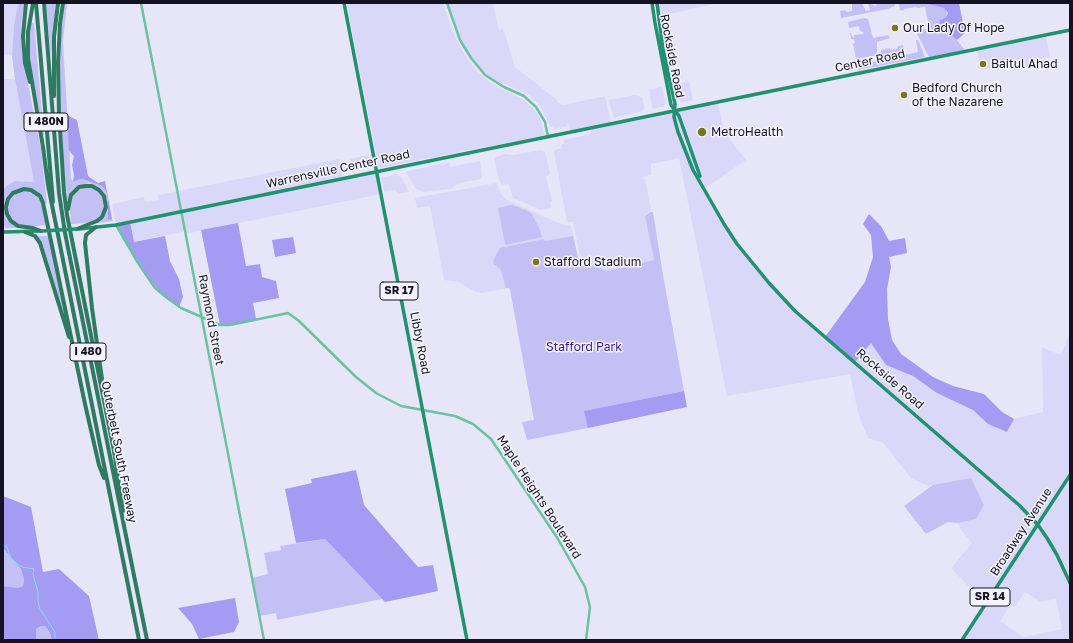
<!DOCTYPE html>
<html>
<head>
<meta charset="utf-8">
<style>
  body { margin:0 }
  #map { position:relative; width:1073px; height:643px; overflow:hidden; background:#e7e6f8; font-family:"Golos Text",sans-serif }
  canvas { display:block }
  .frame { position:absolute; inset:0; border:4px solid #151323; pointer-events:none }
</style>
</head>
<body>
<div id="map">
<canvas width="1073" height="643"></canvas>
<div class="frame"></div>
</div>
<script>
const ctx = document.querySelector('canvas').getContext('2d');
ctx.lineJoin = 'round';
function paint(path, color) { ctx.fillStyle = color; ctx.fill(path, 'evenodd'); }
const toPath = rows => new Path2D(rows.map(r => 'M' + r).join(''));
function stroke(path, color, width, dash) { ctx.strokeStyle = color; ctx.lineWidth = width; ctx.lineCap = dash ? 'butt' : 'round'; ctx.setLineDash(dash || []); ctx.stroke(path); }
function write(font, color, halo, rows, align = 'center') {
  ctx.font = font + ' "Golos Text",sans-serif'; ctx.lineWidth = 3; ctx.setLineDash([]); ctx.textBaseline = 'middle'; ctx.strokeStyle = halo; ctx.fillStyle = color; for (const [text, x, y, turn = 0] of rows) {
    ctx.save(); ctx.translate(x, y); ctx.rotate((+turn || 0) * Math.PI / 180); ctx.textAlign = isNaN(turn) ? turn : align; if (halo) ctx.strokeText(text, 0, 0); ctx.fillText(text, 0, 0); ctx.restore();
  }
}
const built = toPath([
  [3,3,18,3,14,25,12,56,3,54],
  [347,3,443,3,454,35,468,60,478,72,488,81,499,88,523,99,534,109,541,120,544,134,541,136,395,165,381,168,378,166],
  [447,3,493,3,499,31,503,28,515,67,556,99,558,103,564,105,605,96,611,123,718,103,724,132,746,160,705,188,737,244,786,301,855,362,871,342,886,365,913,376,937,393,973,410,988,424,1007,432,1014,419,1043,412,1042,347,1061,355,1070,332,1070,640,962,640,988,600,970,588,951,568,972,543,962,531,958,523,976,519,984,505,971,479,928,486,911,478,883,443,868,438,858,413,850,374,727,396,679,158,651,164,651,175,642,177,645,180,651,209,645,216,654,260,607,271,590,265,584,267,582,266,573,222,567,222,554,152,555,150,562,148,561,145,564,144,564,140,591,134,590,128,571,132,568,123,567,126,554,129,553,127,551,127,540,106,529,95,503,83,501,86,485,75,464,49],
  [1025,592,1041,602,1056,599,1062,629,1024,637,1000,621,1011,605,1015,607],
  [658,3,719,3,660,16],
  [1046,35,1050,57,1039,59,1040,65,1015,71,1013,63,981,70,977,50],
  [3,79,15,79,34,182,15,181,5,187,3,190],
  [689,81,693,100,682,102,678,99,675,86,677,86,677,84],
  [661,87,662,88,666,103,664,106,653,109,652,107,649,90],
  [635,95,642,97,645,109,643,109,643,111,614,118,608,100],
  [541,150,545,152,550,174,546,177,552,201,550,202,551,208,541,210,513,198,509,184,502,185,499,179,494,158,503,154,515,155],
  [368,155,369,159,367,166,352,170,350,159],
  [339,159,343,178,377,172,381,194,185,234,185,231,134,242,116,225,112,204,144,197,145,202,158,200,158,195],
  [480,161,482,176,481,179,459,183,450,189,424,192,416,189,406,173,408,171,450,162,450,167],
  [396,174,402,178,409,192,398,194,395,190,384,191,381,178],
  [497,183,501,194,507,200,561,224,571,226,582,274,482,293,476,292,458,282,444,280,430,206,417,208,415,198]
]);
const green = toPath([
  [18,3,24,3,21,26,23,59,41,149,47,203,45,204,42,197,27,188,16,190,11,193,5,211,17,228,5,228,3,224,3,190,5,187,15,181,34,182,15,79,12,56,14,25],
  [46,3,56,3,51,58],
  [65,3,67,3,63,42,71,179,73,181,83,179,102,186,106,191,108,200,108,220,112,219,113,221,93,224,96,223,108,207,105,193,97,186,89,183,75,188,71,193,67,201,67,199,61,136,59,73,60,42],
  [852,3,862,3,866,11,870,10,868,3,876,6,877,4,877,3,895,3,895,6,888,9,841,18,840,11,845,10,847,12,852,11],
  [899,3,921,4,926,3,944,8,946,9,947,15,946,17,941,19,939,27,941,32,951,35,955,38,965,50,929,57,915,30,916,29,917,31,927,29,927,26,929,26,925,7,918,8,916,7,904,9,903,11,900,10],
  [864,18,868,19,873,38,888,35,890,38,877,42,877,55,857,59,856,58,853,44,855,43,854,40,851,39,850,33,851,33,853,38,854,37,854,35,864,34,863,32,860,31,859,26,849,28,848,22],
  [31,23,34,23,44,135,43,135,30,61,30,32],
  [916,40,918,40,925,57,858,70,858,63,869,61,869,63,877,61,877,58,880,56,881,50,890,48,890,50,897,49,898,46,903,45,905,55,918,52],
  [90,187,100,192,103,196,104,201,104,212,99,219,88,223,71,224,70,211,72,197,78,190,83,188],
  [29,190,35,194,41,200,46,225,30,227,18,225,10,218,8,205,10,200,18,192],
  [512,205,528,211,532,214,539,228,542,237,506,245,505,244,498,208],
  [650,212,653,212,663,275,684,391,585,411,588,428,527,440,522,422,534,420,510,290,509,288,506,288,501,270,493,263,496,255,500,248,544,239,545,241,573,236,580,266,590,265,607,271,654,260,645,216],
  [37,236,49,236,66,320,65,321,43,246],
  [971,478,984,505,976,519,958,523,948,522,926,534,904,506,933,485],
  [325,539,382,599,277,620,276,613,260,616,252,578,268,574,264,553,281,550,280,546],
  [3,548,21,569,24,578,23,586,18,588,3,586],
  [41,626,45,626,50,633,52,640,36,640,36,629]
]);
const forest = toPath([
  [915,3,959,3,965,33,957,40,951,35,941,32,939,27,940,20,946,17,948,13,944,8,928,4,921,4],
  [67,115,77,120,88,176,98,183,105,181,112,219,108,220,108,200,106,191,102,186,83,179,77,180,73,182,74,175,72,165,74,156,69,151],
  [869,214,881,226,889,241,905,238,907,253,889,257,891,267,887,289,888,319,892,340,901,354,933,377,953,386,984,394,1002,412,1014,419,1007,432,988,424,973,410,937,393,913,376,886,365,871,343,855,362,825,337,865,282,873,257,871,235,863,224],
  [130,222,134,242,165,236,170,261,179,279,183,297,179,307,162,294,148,278,116,225],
  [238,223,246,266,260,264,262,277,276,281,279,298,253,303,256,319,230,325,220,325,201,230],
  [293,237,296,253,275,257,272,240],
  [684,391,687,407,588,428,584,411],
  [356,470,364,505,418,567,433,565,438,591,385,602,325,539,296,543,285,489,312,483,311,479],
  [3,496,31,507,43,572,59,569,89,596,99,640,52,640,50,633,45,626,41,626,36,629,36,640,3,640,3,586,18,588,23,586,24,579,21,569,3,548],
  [235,598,239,622,234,632,199,639,192,624,178,608]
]);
const stream = toPath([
  [3,544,7,547,11,559,22,567,34,569,33,574,38,592,38,601,40,609,55,632,55,640]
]);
const minor = toPath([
  [141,3,264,640],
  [447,3,460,40,471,58,485,75,504,87,524,96,536,107,545,122,548,137],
  [116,225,138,263,155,288,167,298,181,308,220,325,230,325,288,313,299,321,356,377,376,393,401,406,455,416,473,424,491,439,558,539,585,587,590,607,586,640]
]);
const major = toPath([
  [344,3,467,640],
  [652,3,655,23,671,105,679,116,700,176],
  [657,3,663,49,675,104,674,117,678,132,693,170,724,224,737,244,769,283,795,311,1019,505,1038,525,1047,538,1057,555,1070,583],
  [79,229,116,225,1070,30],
  [3,232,40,231],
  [962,640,1070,475]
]);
const highway = toPath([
  [26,3,23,36,25,63,30,82],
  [33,3,28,32,28,58,43,147,48,185,139,640],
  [36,3,53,202],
  [44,3,59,193,65,233,147,640],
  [63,3,60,24,58,63,59,115,64,192,67,215,114,451,123,511],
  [54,96,54,37,58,3],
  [68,209,71,195,79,187,86,186,92,186,99,190,104,196,106,207,102,217,97,221,77,229],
  [96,227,86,235,85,243,92,308,102,379],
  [41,231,33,228,18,226,11,221,7,214,6,207,8,199,13,193,24,189,31,190,40,196,43,203,85,404,99,465,104,478],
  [25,232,35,236,40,243,69,337]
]);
const rail = toPath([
  [1069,640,1070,637]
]);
const majorBridge = toPath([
  [42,231,76,229]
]);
const markers = [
  [895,28,4,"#79771c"],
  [983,64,4,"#79771c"],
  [904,95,4,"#79771c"],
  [702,132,5,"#79771c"],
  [536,262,4,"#79771c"]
];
const shields = [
  [46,122,44],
  [399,291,38],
  [88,352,36],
  [990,597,40]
];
const shieldNames = [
  ["I 480N",46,122],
  ["SR 17",399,291],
  ["I 480",88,352],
  ["SR 14",990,597]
];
const poiNames = [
  ["Our Lady Of Hope",903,28],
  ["Baitul Ahad",991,64],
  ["Bedford Church",912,88],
  ["of the Nazarene",912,102],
  ["MetroHealth",711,132],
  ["Stafford Stadium",544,262]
];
const streetNames = [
  ["Rockside Road",672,56,79],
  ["Center Road",870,61,-12],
  ["Warrensville Center Road",338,169,-12],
  ["Raymond Street",211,320,79],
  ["Libby Road",420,343,79],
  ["Rockside Road",890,379,41],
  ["Outerbelt South Freeway",119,452,79],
  ["Maple Heights Boulevard",539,497,57],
  ["Broadway Avenue",1021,532,-57]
];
const parkNames = [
  ["Stafford Park",584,347]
];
paint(built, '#dad8f8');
paint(green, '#c3c0f5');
paint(forest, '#a49bf2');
stroke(stream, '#89dbfe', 1);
stroke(minor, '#6bc2a2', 2.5);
stroke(major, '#219170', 3.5);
stroke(highway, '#2e7b61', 4);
stroke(rail, '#333141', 1, [5, 5]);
stroke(majorBridge, '#219170', 3.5);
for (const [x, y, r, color] of markers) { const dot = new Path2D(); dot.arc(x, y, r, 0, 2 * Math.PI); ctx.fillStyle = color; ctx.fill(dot); stroke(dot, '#f5f4fe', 1.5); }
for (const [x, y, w] of shields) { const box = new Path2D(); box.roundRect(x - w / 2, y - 9, w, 18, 3); ctx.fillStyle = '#f5f4fe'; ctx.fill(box); stroke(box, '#151323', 1); }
write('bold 11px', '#151323', null, shieldNames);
write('12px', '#151323', '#f5f4fe', poiNames, 'left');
write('12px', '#151323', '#f5f4fe', streetNames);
write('12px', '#401697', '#f5f4fe', parkNames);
</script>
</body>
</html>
